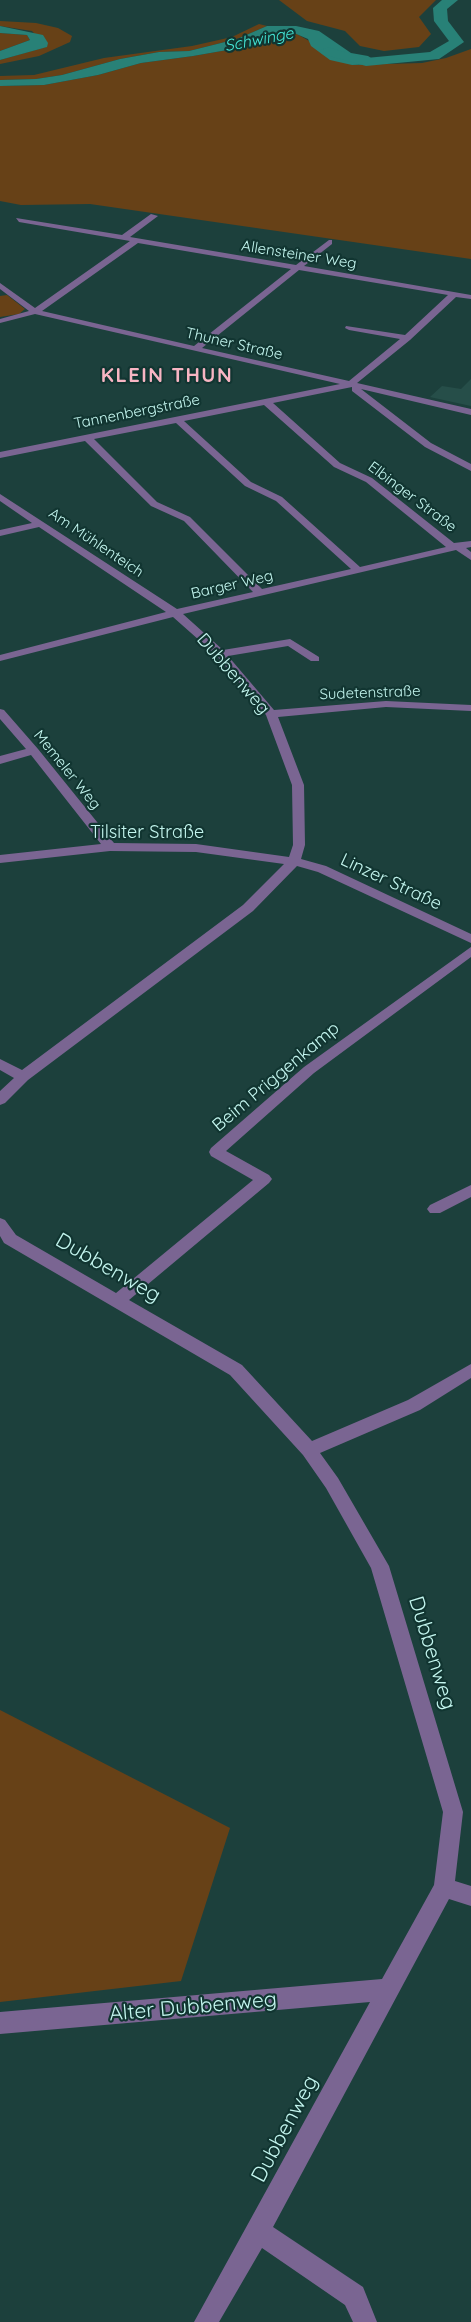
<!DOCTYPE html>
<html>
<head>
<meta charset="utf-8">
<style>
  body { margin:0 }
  canvas { display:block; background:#1c403c }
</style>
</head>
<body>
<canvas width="471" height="2322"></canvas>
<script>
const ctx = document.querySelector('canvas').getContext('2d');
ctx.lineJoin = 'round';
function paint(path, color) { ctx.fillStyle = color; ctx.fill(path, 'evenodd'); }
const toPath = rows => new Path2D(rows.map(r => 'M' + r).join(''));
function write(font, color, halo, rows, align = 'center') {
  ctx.font = font + ' Quicksand,sans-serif'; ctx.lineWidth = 4.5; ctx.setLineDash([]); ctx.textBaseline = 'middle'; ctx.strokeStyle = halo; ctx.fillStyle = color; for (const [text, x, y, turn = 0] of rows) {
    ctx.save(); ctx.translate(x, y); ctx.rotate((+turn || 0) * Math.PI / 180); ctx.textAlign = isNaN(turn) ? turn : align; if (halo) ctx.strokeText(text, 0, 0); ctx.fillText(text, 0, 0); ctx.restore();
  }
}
const built = toPath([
  [471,379,471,406,430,397,442,386,461,389]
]);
const green = toPath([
  [279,0,436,0,419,17,431,34,419,47,384,51,360,46,345,31,307,21],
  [0,21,36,23,58,28,72,36,70,42,39,56,0,64,0,60,46,47,32,31,0,26],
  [259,24,267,26,237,39,189,51,159,52,120,59,62,75,36,79,0,80,0,76,34,75,104,58,192,46,232,37],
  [0,33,27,35,30,40,0,51],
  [295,33,352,65,422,63,446,58,471,49,471,259,90,204,21,205,0,201,0,86,44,85,98,75,141,63,193,56,256,45,275,36],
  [7,295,25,309,19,314,0,317,0,296],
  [0,1710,230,1828,181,1981,0,2002]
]);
const water = toPath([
  [0,26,43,35,48,43,47,47,0,60,0,51,30,40,27,35,0,33],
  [267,26,296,26,319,31,351,53,368,56,380,64,352,65,330,60,311,46,308,39,294,33,275,36,256,45,193,56,141,63,98,75,44,85,0,86,0,80,36,79,62,75,120,59,159,52,189,51,237,39]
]);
const river = toPath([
  [442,0,458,0,447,9,448,21,464,42,439,59,366,66,322,54,320,51,327,47,366,58,430,52,449,41,434,21,433,8,442,0]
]);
const minor = toPath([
  [151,214,158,216,130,237,296,265,329,240,332,240,332,244,304,266,471,295,471,299,456,297,410,340,357,383,471,409,471,415,361,389,431,443,471,464,471,471,425,447,352,391,352,387,273,403,340,463,372,478,454,543,471,541,471,547,466,548,471,552,471,560,456,550,183,614,223,650,290,639,319,657,319,661,311,661,288,646,228,656,274,710,386,701,471,705,471,711,386,707,278,717,304,785,305,845,301,859,326,866,471,934,471,943,318,872,297,866,253,911,28,1080,5,1103,0,1105,0,1091,14,1078,0,1070,0,1059,22,1070,243,905,284,864,196,852,110,851,0,863,0,855,101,844,31,755,0,764,0,756,26,749,0,719,0,709,4,710,38,749,114,843,196,844,289,857,293,845,292,785,266,715,217,656,173,617,0,661,0,655,166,612,39,527,0,536,0,530,32,523,0,501,0,494,177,609,253,592,184,521,151,506,85,441,0,458,0,452,340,384,35,314,0,323,0,319,29,311,0,289,0,283,35,308,130,241,19,222,16,218,122,235,151,214],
  [138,243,291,269,194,346,42,311,138,243],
  [299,270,448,295,405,335,346,326,345,328,349,330,400,339,349,381,202,348,299,270],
  [264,405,334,467,366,482,446,547,360,567,282,497,251,482,184,421,264,405],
  [176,423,245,486,276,501,351,569,262,589,190,517,157,502,94,439,176,423],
  [471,947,471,957,314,1073,226,1151,269,1175,272,1179,269,1183,129,1300,242,1365,312,1441,408,1400,471,1364,471,1378,420,1410,320,1453,338,1478,389,1566,463,1812,455,1881,471,1886,471,1906,449,1899,273,2227,363,2287,377,2322,353,2322,345,2305,262,2248,219,2322,194,2322,370,2002,0,2034,0,2012,382,1979,434,1885,443,1812,371,1568,326,1488,303,1455,230,1375,4,1243,0,1236,0,1218,5,1220,16,1235,116,1293,253,1180,211,1156,209,1152,211,1148,304,1067,471,947],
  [471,1185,471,1197,440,1213,430,1213,427,1209,430,1205,471,1185]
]);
const farStreetnames = [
  ["Allensteiner Weg",299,255,9],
  ["Thuner Straße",234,344,13],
  ["Tannenbergstraße",137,412,-11],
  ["Elbinger Straße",412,497,37],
  ["Am Mühlenteich",96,543,34],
  ["Barger Weg",232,585,-13],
  ["Sudetenstraße",370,693,-2],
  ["Memeler Weg",67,770,51]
];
const farWaternames = [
  ["Schwinge",259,40,-11]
];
const streetNames = [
  ["Dubbenweg",233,674,49],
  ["Tilsiter Straße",147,833],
  ["Linzer Straße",391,882,25],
  ["Beim Priggenkamp",276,1077,-40]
];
const farDistrictnames = [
  ["KLEIN THUN",167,376]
];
const nearStreetnames = [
  ["Dubbenweg",108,1268,30],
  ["Dubbenweg",432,1653,73],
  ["Alter Dubbenweg",193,2007,-5],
  ["Dubbenweg",285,2129,-62]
];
paint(built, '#264e49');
paint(green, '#674117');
paint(water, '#288177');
paint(river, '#288177');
paint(minor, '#7a6592');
write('15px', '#c4f6ef', '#113531', farStreetnames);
write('italic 16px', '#46eada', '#113531', farWaternames);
write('18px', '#c4f6ef', '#113531', streetNames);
ctx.letterSpacing = '1.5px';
write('bold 20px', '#f8b5c3', '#113531', farDistrictnames);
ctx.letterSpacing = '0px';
write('21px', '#c4f6ef', '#113531', nearStreetnames);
</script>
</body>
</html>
